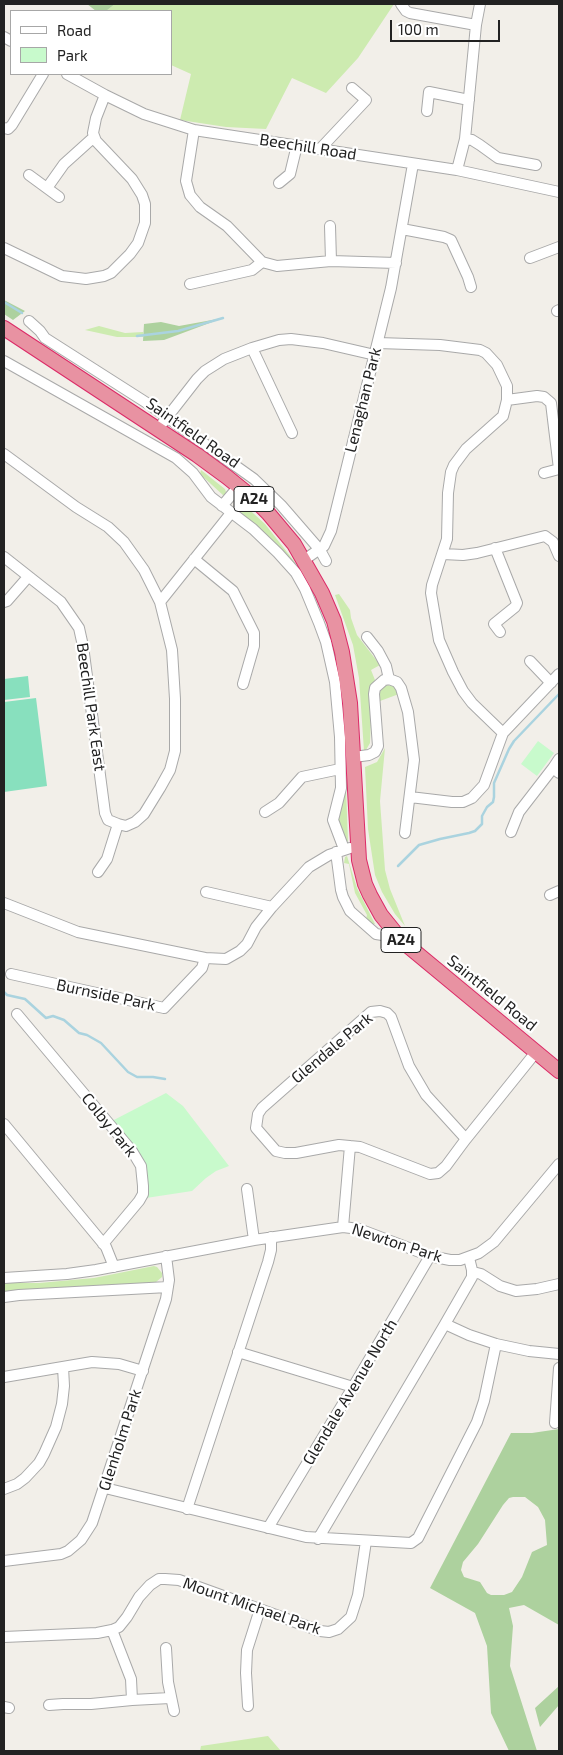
<!DOCTYPE html>
<html>
<head>
<meta charset="utf-8">
<style>
  body { margin:0 }
  #map { position:relative; width:563px; height:1755px; overflow:hidden; background:#f2efe9; font-family:"Exo 2",sans-serif }
  canvas { display:block }
  .frame { position:absolute; inset:0; border:5px solid #222; pointer-events:none }
  .legend { position:absolute; left:10px; top:10px; width:162px; height:65px; box-sizing:border-box; background:#fff; border:1px solid #a7a7a7; margin:0; padding:6px 9px; list-style:none; font-size:15px; color:#222 }
  .legend li { display:flex; align-items:center; gap:10px; height:25px }
  .legend b { width:25px; border:1px solid #a7a7a7 }
  .scale { position:absolute; left:390px; top:20px; width:110px; height:22px; box-sizing:border-box; border:2px solid #222; border-top:0; padding-left:6px; font-size:15px; line-height:18px; white-space:nowrap; color:#222; -webkit-text-stroke:4px #fff; paint-order:stroke }
</style>
</head>
<body>
<div id="map">
<canvas width="563" height="1755"></canvas>
<div class="frame"></div>
<ul class="legend">
<li><b style="height:6px;background:#fff"></b>Road</li>
<li><b style="height:14px;background:#c8facc"></b>Park</li>
</ul>
<div class="scale">100 m</div>
</div>
<script>
const ctx = document.querySelector('canvas').getContext('2d');
ctx.lineJoin = 'round';
function paint(path, color) { ctx.fillStyle = color; ctx.fill(path, 'evenodd'); }
const toPath = rows => new Path2D(rows.map(r => 'M' + r).join(''));
function stroke(path, color, width, dash) { ctx.strokeStyle = color; ctx.lineWidth = width; ctx.lineCap = dash ? 'butt' : 'round'; ctx.setLineDash(dash || []); ctx.stroke(path); }
function write(font, color, halo, rows, align = 'center') {
  ctx.font = font + ' "Exo 2",sans-serif'; ctx.lineWidth = 4.5; ctx.setLineDash([]); ctx.textBaseline = 'middle'; ctx.strokeStyle = halo; ctx.fillStyle = color; for (const [text, x, y, turn = 0] of rows) {
    ctx.save(); ctx.translate(x, y); ctx.rotate((+turn || 0) * Math.PI / 180); ctx.textAlign = isNaN(turn) ? turn : align; if (halo) ctx.strokeText(text, 0, 0); ctx.fillText(text, 0, 0); ctx.restore();
  }
}
const grass = toPath([
  [115,4,394,4,358,58,326,93,292,78,266,129,226,127,180,120,191,74,171,65,171,11,106,11],
  [99,326,125,333,143,332,143,337,117,337,85,330],
  [201,470,225,489,226,492,224,496,200,474],
  [237,503,242,503,265,524,294,561,305,579,290,560,234,506],
  [339,594,350,610,351,618,357,635,380,665,371,670,375,680,370,691,371,717,370,743,366,750,364,751,359,678,353,645,335,595],
  [385,685,394,686,399,694,380,701,379,692],
  [385,748,380,801,385,870,390,889,405,926,395,914,382,892,375,875,368,829,365,767,377,762],
  [346,789,348,841,346,842,337,823],
  [347,856,357,888,375,924,373,924,366,919,367,915,355,893,349,864,344,863,345,857],
  [154,1266,157,1267,162,1273,162,1277,156,1282,156,1284,4,1294,4,1283,39,1283,94,1278],
  [268,1736,281,1751,200,1751,201,1746]
]);
const forest = toPath([
  [87,4,115,4,106,11,96,11],
  [4,300,25,311,13,320,4,314],
  [223,318,164,340,143,341,144,324,161,322,179,326],
  [559,1429,559,1471,558,1479,559,1484,559,1625,524,1605,509,1608,513,1626,510,1666,537,1751,509,1751,491,1713,487,1646,475,1613,430,1588,511,1433,532,1433],
  [513,1497,525,1497,538,1507,545,1520,547,1545,532,1552,522,1577,512,1592,504,1595,491,1595,487,1593,480,1582,464,1577,461,1570,463,1562,478,1544,503,1505,509,1498],
  [559,1686,559,1705,540,1727,535,1708]
]);
const park = toPath([
  [538,741,554,753,537,776,521,764],
  [166,1093,183,1106,229,1166,216,1171,206,1178,192,1191,146,1198,147,1182,110,1122]
]);
const pitch = toPath([
  [28,676,30,697,4,700,4,679],
  [36,698,47,786,4,792,4,702]
]);
const stream = toPath([
  [4,302,22,313],
  [137,336,178,331,223,318],
  [398,866,419,845,440,839,469,833,475,831,482,824,482,816,487,807,493,802,494,797,494,783,509,749,514,741,559,694],
  [4,992,7,995,25,999,46,1018,53,1016,64,1020,79,1033,87,1035,101,1043,128,1072,137,1077,153,1077,165,1079]
]);
const minor = toPath([
  [401,4,406,11,410,13,476,25],
  [4,37,11,41],
  [67,74,105,95,144,114,194,130,457,170,559,192],
  [427,111,429,92,469,100],
  [4,128,8,129,12,125,43,74],
  [194,130,186,181,190,195,200,207,227,226,262,262,277,266,331,261,396,263],
  [465,139,472,140,480,145,498,158,536,165],
  [320,149,366,100,352,88],
  [457,170,465,139,476,25,480,4],
  [29,175,59,197],
  [279,183,290,174,297,145],
  [47,188,64,164,94,137],
  [330,226,331,261],
  [402,229,444,237,451,240,468,277,471,287],
  [4,248,62,276,86,279,104,276,111,273,130,254,138,243,145,223,145,204,142,195,132,179,96,141,93,133,96,118,105,95],
  [530,258,559,247],
  [190,284,252,270,262,262],
  [557,311,559,310],
  [29,321,40,331,45,338,150,405,254,479,281,505,320,550,326,561],
  [378,343,440,345,480,350,486,353,497,365,507,386,507,400,503,416,466,449,454,465,451,472,448,493,447,539,432,585,431,593,439,640,453,672,463,691,472,703,503,733,484,785,472,798,463,802,452,802,410,797],
  [252,348,292,433],
  [4,361,176,458,193,473,211,497,253,529,278,553,296,573,305,589,319,623,326,642,335,682,340,737,341,788,333,820,344,849],
  [507,400,537,396,544,397,551,403,559,469,544,473],
  [158,429,197,379,205,371,224,359,252,348,279,340,291,339,323,343,375,355],
  [4,454,76,507,108,527,124,542,144,570,160,602,172,650,175,699,175,751,170,770,160,788,144,814,135,822,126,826,118,824,108,820,105,813,83,646,79,628,61,602,4,557],
  [222,506,239,486],
  [495,548,517,603,515,607,494,624,500,632],
  [443,554,463,555,477,553,545,536,553,542,559,556],
  [194,559,233,591,254,633,254,646,243,684],
  [304,560,324,546,331,531,391,288,413,164],
  [4,602,7,601,28,577],
  [160,602,231,513],
  [367,637,378,651,386,666,389,679,397,682,401,688,408,712,414,760,405,833],
  [530,661,551,683],
  [503,733,559,674],
  [354,757,369,755,375,752,378,746,374,694,375,688,384,680,389,679],
  [559,759,553,768,559,773],
  [265,812,279,803,302,777,340,769],
  [511,832,519,812,553,768],
  [336,852,341,890,343,897,350,911,376,934,389,936,400,940],
  [98,872,107,859,118,824],
  [206,892,272,907,309,867,329,855,350,848],
  [550,895,559,891],
  [4,903,78,932,205,958],
  [11,974,164,1008,202,968,205,958,226,959,240,951,247,944,256,927,272,907],
  [380,1011,387,1013,391,1017,409,1066,426,1095,466,1139,460,1147,446,1166,438,1173,430,1174,360,1147,339,1145,296,1153,285,1153,276,1151,256,1128,258,1114,262,1108,371,1012,380,1011],
  [17,1014,132,1151,141,1166,143,1186,143,1194,139,1201,103,1244],
  [4,1124,106,1247,114,1267],
  [466,1139,536,1052],
  [247,1189,254,1240],
  [343,1227,350,1146],
  [469,1258,472,1270,472,1277,445,1324,469,1335,496,1344,529,1351,559,1354],
  [473,1272,481,1274,500,1286,516,1291,537,1289,559,1284],
  [4,1278,67,1274,96,1270,254,1240,343,1227,359,1229,430,1256,450,1260,460,1260,479,1253,494,1242,559,1164],
  [4,1297,19,1295,168,1287],
  [238,1352,353,1387],
  [4,1377,92,1362,119,1364,143,1371],
  [555,1423,559,1368],
  [105,1488,306,1537,411,1543,418,1538,477,1422,484,1401,496,1344],
  [4,1489,17,1484,25,1478,39,1463,44,1454,56,1427,62,1404,64,1386,63,1367],
  [187,1509,268,1262,271,1250,271,1237],
  [268,1528,353,1387,430,1256],
  [318,1539,445,1324],
  [4,1561,61,1554,68,1551,81,1540,92,1523,166,1299,169,1280,166,1256],
  [4,1637,97,1633,112,1630,119,1627,127,1617,139,1597,150,1585,159,1579,165,1579,179,1580,320,1631,329,1632,338,1629,351,1617,358,1595,366,1541],
  [166,1648,168,1682,174,1711],
  [132,1700,170,1698],
  [49,1705,63,1704,91,1704,132,1700,131,1679,112,1630],
  [248,1706,246,1673,247,1650,260,1609],
  [4,1707,9,1708]
]);
const highway = toPath([
  [4,328,197,455,227,477,253,498,268,513,294,544,322,593,334,621,342,652,350,703,359,860,365,884,370,895,381,915,402,941,559,1071]
]);
const shields = [
  [254,499,40],
  [401,940,40]
];
const shieldNames = [
  ["A24",254,499],
  ["A24",401,940]
];
const streetNames = [
  ["Beechill Road",308,147,9],
  ["Lenaghan Park",363,400,-76],
  ["Saintfield Road",193,433,35],
  ["Beechill Park East",91,707,82],
  ["Saintfield Road",492,993,39],
  ["Burnside Park",106,995,12],
  ["Glendale Park",332,1048,-40],
  ["Colby Park",109,1125,51],
  ["Newton Park",397,1243,18],
  ["Glendale Avenue North",350,1392,-59],
  ["Glenholm Park",120,1440,-72],
  ["Mount Michael Park",252,1606,19]
];
paint(grass, '#cdebb0');
paint(forest, '#add19e');
paint(park, '#c8facc');
paint(pitch, '#88e0be');
stroke(stream, '#aad3df', 2.5);
stroke(minor, '#a9a9a9', 12);
stroke(highway, '#dc2a67', 16);
stroke(minor, '#fff', 10);
stroke(highway, '#e892a2', 14);
for (const [x, y, w] of shields) { const box = new Path2D(); box.roundRect(x - w / 2, y - 12.5, w, 25, 4); ctx.fillStyle = '#fff'; ctx.fill(box); stroke(box, '#222', 1); }
write('bold 15px', '#222', null, shieldNames);
write('16px', '#222', '#fff', streetNames);
</script>
</body>
</html>
